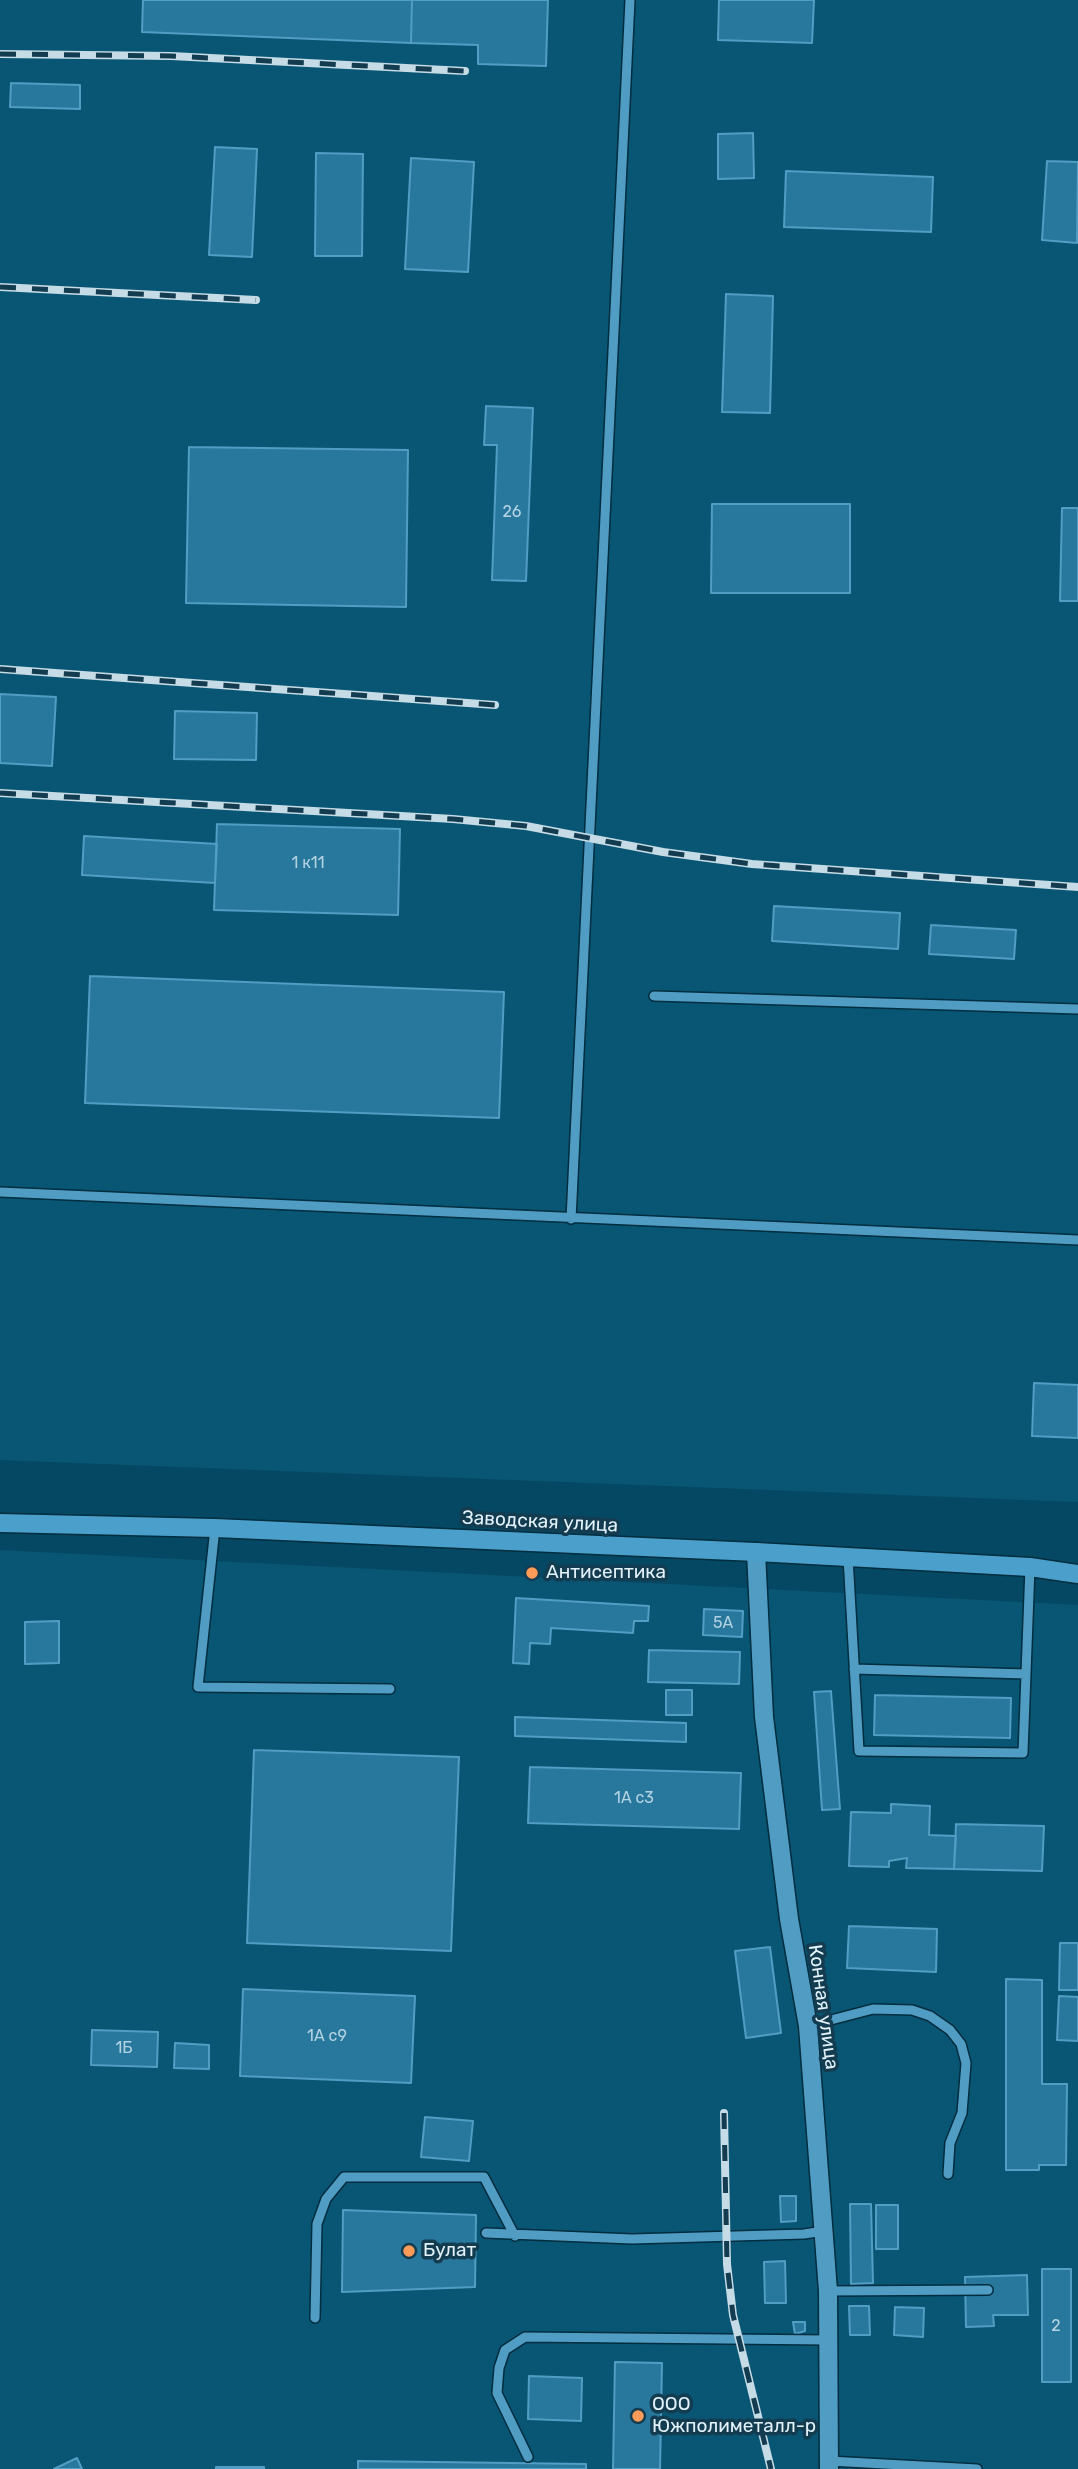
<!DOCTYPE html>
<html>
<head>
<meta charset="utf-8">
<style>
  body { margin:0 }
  canvas { display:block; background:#054863 }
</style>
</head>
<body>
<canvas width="1078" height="2469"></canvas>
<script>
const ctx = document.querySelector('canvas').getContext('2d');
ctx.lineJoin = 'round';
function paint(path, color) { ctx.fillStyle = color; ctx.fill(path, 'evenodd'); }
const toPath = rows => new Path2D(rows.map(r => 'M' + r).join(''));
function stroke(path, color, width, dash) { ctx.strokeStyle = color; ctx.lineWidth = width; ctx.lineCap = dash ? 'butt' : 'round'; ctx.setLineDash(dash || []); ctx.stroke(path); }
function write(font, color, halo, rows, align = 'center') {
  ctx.font = font + ' Rubik,sans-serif'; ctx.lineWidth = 7; ctx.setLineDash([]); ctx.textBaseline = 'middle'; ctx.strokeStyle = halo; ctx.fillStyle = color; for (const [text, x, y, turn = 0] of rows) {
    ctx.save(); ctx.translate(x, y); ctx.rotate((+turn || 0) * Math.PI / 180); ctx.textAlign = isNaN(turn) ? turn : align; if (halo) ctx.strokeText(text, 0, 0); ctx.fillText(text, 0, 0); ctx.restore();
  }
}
const built = toPath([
  [0,0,1078,0,1078,1502,0,1460],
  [0,1550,1078,1605,1078,2469,0,2469]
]);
const building = toPath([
  [143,0,412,0,411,43,142,32,143,0],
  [412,0,548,0,546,66,478,64,478,45,411,43,412,0],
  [719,0,814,0,812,43,718,40,719,0],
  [11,83,80,85,80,109,10,107,11,83],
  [753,133,754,178,718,179,718,134,753,133],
  [215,147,257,149,252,257,209,255,215,147],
  [316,153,363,154,362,256,315,256,316,153],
  [411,158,474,162,468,272,405,269,411,158],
  [1047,161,1078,162,1077,243,1042,240,1047,161],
  [786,171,933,177,931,232,784,227,786,171],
  [726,294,773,296,770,413,722,412,726,294],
  [486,406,533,408,526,581,492,580,497,445,484,445,486,406],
  [189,447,408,450,406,607,186,603,189,447],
  [712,504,850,504,850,593,711,593,712,504],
  [1062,508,1078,508,1078,601,1060,601,1062,508],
  [0,694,56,697,52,766,0,763,0,694],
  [175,711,257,713,256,760,174,759,175,711],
  [217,824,400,829,398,915,214,910,217,824],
  [84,836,217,844,215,883,82,875,84,836],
  [774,906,900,913,898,949,772,941,774,906],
  [931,925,1016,930,1014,959,929,954,931,925],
  [90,976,504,992,499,1118,85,1103,90,976],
  [1034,1383,1078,1385,1078,1438,1032,1436,1034,1383],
  [516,1598,649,1606,648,1621,634,1621,633,1633,551,1628,550,1644,530,1643,529,1664,513,1663,516,1598],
  [704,1609,743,1611,742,1637,703,1635,704,1609],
  [59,1621,59,1663,25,1664,25,1622,59,1621],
  [649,1650,740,1652,739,1684,648,1682,649,1650],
  [666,1690,692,1690,692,1715,666,1715,666,1690],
  [831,1691,840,1809,822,1810,814,1692,831,1691],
  [875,1695,1011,1698,1010,1738,874,1735,875,1695],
  [515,1717,686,1723,686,1742,515,1736,515,1717],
  [254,1750,459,1757,451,1951,247,1943,254,1750],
  [530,1767,741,1773,739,1829,528,1823,530,1767],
  [891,1804,930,1806,929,1835,956,1836,954,1869,906,1868,907,1858,889,1861,889,1867,849,1866,851,1812,891,1813,891,1804],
  [956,1824,1044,1826,1042,1871,954,1869,956,1824],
  [849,1926,937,1929,936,1972,847,1968,849,1926],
  [1060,1943,1078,1943,1078,1990,1059,1990,1060,1943],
  [770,1947,781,2033,746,2038,735,1951,770,1947],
  [1006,1979,1042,1980,1042,2084,1067,2084,1066,2165,1039,2165,1039,2170,1006,2170,1006,1979],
  [243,1989,415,1996,411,2083,240,2076,243,1989],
  [1059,1996,1078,1997,1078,2041,1057,2040,1059,1996],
  [92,2030,158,2032,157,2067,91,2065,92,2030],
  [175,2043,209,2045,209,2069,174,2068,175,2043],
  [425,2117,473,2121,469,2161,421,2157,425,2117],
  [780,2196,796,2196,796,2221,781,2222,780,2196],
  [850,2204,871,2204,873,2283,851,2284,850,2204],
  [876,2205,898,2205,898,2249,876,2249,876,2205],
  [343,2210,476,2215,475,2287,342,2292,343,2210],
  [785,2261,786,2303,765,2303,764,2262,785,2261],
  [1042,2269,1071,2269,1071,2382,1042,2382,1042,2269],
  [1027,2275,1028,2315,993,2315,994,2326,966,2327,965,2277,1027,2275],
  [849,2306,869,2306,870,2335,850,2335,849,2306],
  [895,2307,924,2308,923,2337,894,2335,895,2307],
  [793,2322,805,2322,805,2331,795,2334,793,2322],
  [615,2362,662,2363,660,2469,613,2469,615,2362],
  [529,2376,582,2378,581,2421,528,2419,529,2376],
  [77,2458,82,2469,54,2469,77,2458],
  [358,2461,586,2464,586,2469,358,2469,358,2461],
  [216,2467,264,2467,264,2469,216,2469,216,2467]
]);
const lane = toPath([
  [654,996,1078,1009],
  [0,1192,1078,1240],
  [571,1219,630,0],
  [215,1528,198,1687,390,1689],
  [848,1557,859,1751,1023,1753,1030,1567],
  [854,1669,1026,1674],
  [808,2026,873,2009,912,2010,930,2016,950,2030,961,2044,966,2063,962,2113,950,2143,948,2174],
  [486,2233,632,2239,804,2234,824,2231],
  [828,2291,988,2290],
  [315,2318,317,2224,326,2199,344,2177,484,2177,515,2236],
  [528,2457,497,2393,499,2368,505,2350,525,2337,828,2340],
  [829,2461,977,2469]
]);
const street = toPath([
  [756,1552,764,1717,789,1919,808,2026,828,2291,829,2469]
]);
const secondary = toPath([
  [0,1523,215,1528,756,1552,1030,1567,1078,1574]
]);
const rail = toPath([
  [0,54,171,56,465,71],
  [0,287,256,300],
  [0,669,495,705],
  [0,793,453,819,526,826,663,852,752,864,1078,887],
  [724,2113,727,2264,733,2315,771,2469]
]);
const markers = [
  [532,1573,7,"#fe9b59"],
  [409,2251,7,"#fe9b59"],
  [638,2416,7,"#fe9b59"]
];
const numberNames = [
  ["26",512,512],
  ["1 к11",308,863],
  ["5А",723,1623],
  ["1А с3",634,1798],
  ["1А с9",327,2036],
  ["1Б",124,2048],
  ["2",1056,2326]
];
const streetNames = [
  ["Заводская улица",540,1522,3],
  ["Конная улица",823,2007,82]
];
const poiNames = [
  ["Антисептика",546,1573],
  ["Булат",423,2251],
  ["ООО",652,2405],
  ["Южполиметалл-р",652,2427]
];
paint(built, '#095674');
paint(building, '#28779c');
stroke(building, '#519dc4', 2);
stroke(lane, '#012d3f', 12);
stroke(street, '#012d3f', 21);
stroke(secondary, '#012d3f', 21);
stroke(lane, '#509cc2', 9);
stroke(street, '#509cc2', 18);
stroke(secondary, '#4aa0ca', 18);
stroke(rail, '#c5dbe6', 8);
stroke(rail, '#133c50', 5, [16]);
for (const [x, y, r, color] of markers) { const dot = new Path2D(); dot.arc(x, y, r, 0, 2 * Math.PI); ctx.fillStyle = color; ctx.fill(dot); stroke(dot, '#133c50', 2.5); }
write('16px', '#b4d3e2', null, numberNames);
write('19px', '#e3f2fa', '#133c50', streetNames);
write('19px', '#e3f2fa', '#133c50', poiNames, 'left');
</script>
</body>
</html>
